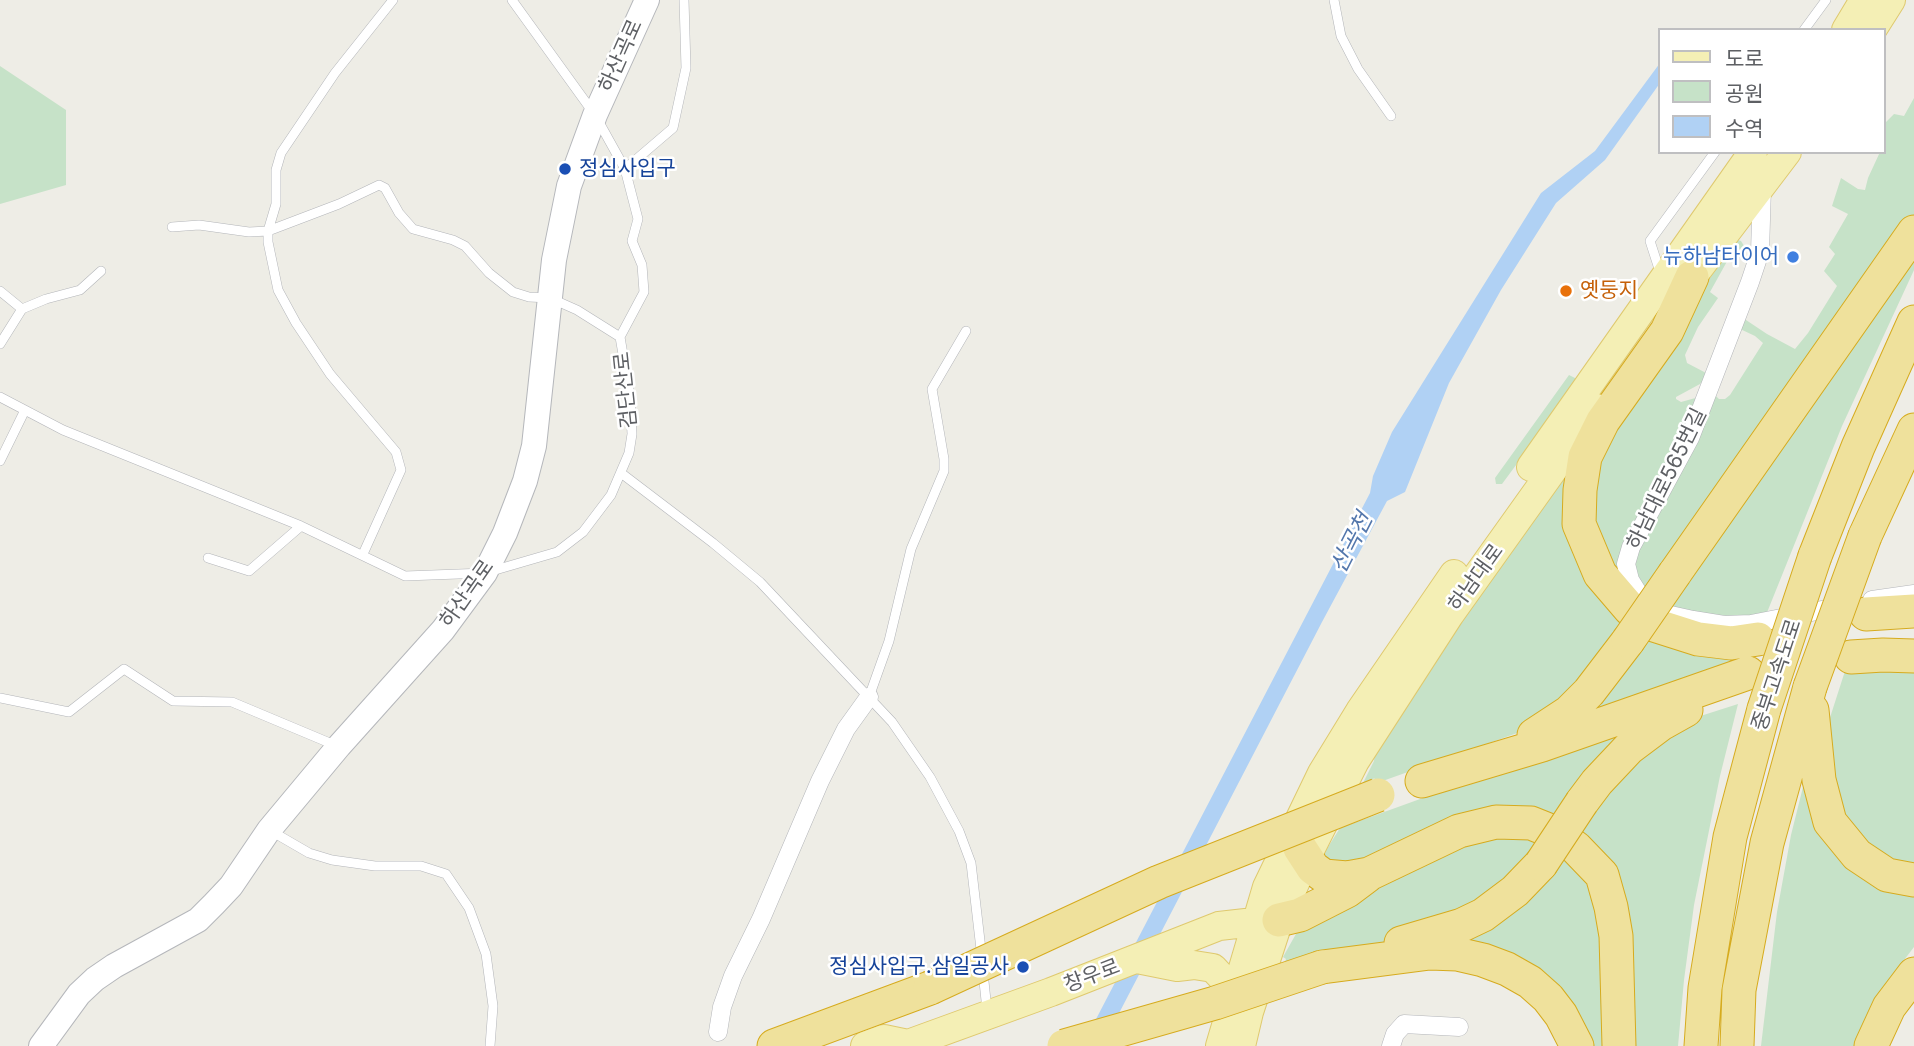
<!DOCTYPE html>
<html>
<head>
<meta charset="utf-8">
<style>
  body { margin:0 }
  #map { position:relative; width:1914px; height:1046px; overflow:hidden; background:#eeede6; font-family:Inter,"Noto Sans KR",sans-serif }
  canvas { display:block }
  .legend { position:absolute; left:1658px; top:28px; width:228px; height:126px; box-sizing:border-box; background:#fff; border:2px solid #bfbfc1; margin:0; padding:9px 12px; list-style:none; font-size:21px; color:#5e6064 }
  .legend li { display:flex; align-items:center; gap:14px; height:35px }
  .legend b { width:35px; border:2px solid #bfbfc1 }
</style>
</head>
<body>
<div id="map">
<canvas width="1914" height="1046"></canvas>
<ul class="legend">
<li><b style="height:9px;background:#f4efb5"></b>도로</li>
<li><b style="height:19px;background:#c6e2c8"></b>공원</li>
<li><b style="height:19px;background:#b0d1f4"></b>수역</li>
</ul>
</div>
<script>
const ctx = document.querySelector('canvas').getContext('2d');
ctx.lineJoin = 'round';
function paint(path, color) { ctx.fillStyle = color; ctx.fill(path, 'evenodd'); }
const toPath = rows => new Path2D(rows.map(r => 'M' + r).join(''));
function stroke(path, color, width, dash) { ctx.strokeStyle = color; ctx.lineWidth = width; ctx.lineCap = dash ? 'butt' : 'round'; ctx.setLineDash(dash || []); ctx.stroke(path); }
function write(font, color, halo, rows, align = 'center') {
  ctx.font = font + ' Inter,"Noto Sans KR",sans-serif'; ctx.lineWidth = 5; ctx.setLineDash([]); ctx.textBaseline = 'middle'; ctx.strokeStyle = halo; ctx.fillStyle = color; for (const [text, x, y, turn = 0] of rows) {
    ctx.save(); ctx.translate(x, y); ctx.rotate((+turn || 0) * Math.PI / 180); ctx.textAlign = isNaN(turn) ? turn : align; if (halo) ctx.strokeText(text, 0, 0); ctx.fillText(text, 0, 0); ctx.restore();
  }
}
const green = toPath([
  [0,66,66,110,66,185,0,204],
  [1914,98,1914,217,1642,593,1633,559,1714,394,1719,399,1725,399,1730,395,1763,343,1755,336,1738,328,1743,318,1767,334,1795,349,1808,333,1837,286,1824,271,1835,254,1829,247,1848,214,1832,206,1841,178,1858,189,1865,190,1868,178,1880,152,1884,152,1884,124,1894,114,1904,116],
  [1735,239,1741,241,1746,249,1745,252,1735,247,1710,292,1718,298,1698,327,1685,355,1687,363,1708,374,1700,384,1676,397,1676,399,1681,402,1699,397,1690,420,1622,548,1619,560,1621,590,1598,557,1588,474,1719,261],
  [1914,249,1914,270,1842,426,1766,615,1738,617,1709,614,1677,609,1664,604],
  [1569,375,1579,380,1502,484,1496,484,1495,478],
  [1571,466,1629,622,1591,675,1520,732,1377,783,1374,778,1370,785,1361,787,1374,761,1375,747,1394,718],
  [1645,631,1754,654,1751,660,1564,726],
  [1914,665,1914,869,1901,867,1840,822,1826,730,1845,671],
  [1738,704,1720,776,1694,905,1684,980,1678,1046,1629,1046,1575,829,1605,786,1688,720],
  [1641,719,1558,823,1391,852,1336,865,1323,855,1340,828],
  [1804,783,1914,890,1914,947,1901,964,1855,1046,1761,1046,1777,912,1791,835],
  [1517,836,1543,844,1513,880,1416,934,1282,970,1286,959,1283,957,1301,925,1473,841],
  [1561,850,1600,893,1612,1046,1591,1046,1447,942]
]);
const water = toPath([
  [1660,63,1660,83,1605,160,1556,203,1501,290,1449,383,1405,492,1387,501,1322,622,1102,1046,1082,1046,1370,493,1373,476,1392,432,1541,193,1595,151]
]);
const lane = toPath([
  [512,0,595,115,625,169],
  [1334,0,1341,36,1358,69,1391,116],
  [1804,30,1826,0],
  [172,227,199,225,249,232,268,231,339,204,379,185,385,188,399,213,413,229,453,240,465,246,489,273,513,292,529,297,550,298,577,310,620,337],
  [1661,275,1650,241,1715,152],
  [0,291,22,309],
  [0,344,22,309,46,299,80,290,101,271],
  [0,397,63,430,301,526,405,576,485,573,557,552,583,532,611,495,629,453,632,434,630,395,620,337,644,292,642,265,632,241,638,219,625,169,673,128,686,68,684,0],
  [0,461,25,410],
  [621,473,713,543,760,582,892,722,930,777,959,831,971,863,982,958],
  [363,554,401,470,396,452,330,374,296,323,278,290,268,242,268,231,276,204,276,170,281,153,335,73,393,0],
  [208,558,249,571,301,526],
  [869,697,889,641,911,549,944,471,944,459,932,389,966,331],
  [0,698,69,712,124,669,173,701,232,702,337,746],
  [271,831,309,853,332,860,375,866,421,866,446,874,469,908,486,954,493,1006,490,1046],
  [983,972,987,1010]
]);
const street = toPath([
  [1762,187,1760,252,1750,282,1690,438,1631,547,1626,564,1630,580,1640,596,1666,614,1693,620,1724,625,1751,624,1842,606],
  [1872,600,1914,594],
  [718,1032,722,1007,733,976,761,919,820,781,846,729,869,697],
  [1391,1046,1395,1034,1404,1024,1459,1027]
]);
const secondary = toPath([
  [41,1046,79,994,95,979,114,966,198,920,214,904,231,886,269,830,339,746,443,630,485,573,505,533,525,481,534,446,554,260,569,186,595,115,647,0]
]);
const primary = toPath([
  [1846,30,1864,0],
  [1872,30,1891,0],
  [1680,293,1787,152],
  [1531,467,1753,152],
  [1137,959,1177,967,1194,965,1213,968,1227,983,1230,1010],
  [865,1046,884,1039,908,1044,1051,992,1219,926,1272,920],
  [1220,1046,1267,887,1322,773,1360,711,1454,574],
  [1241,1046,1249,1012,1279,920,1306,858,1355,761,1450,614,1597,408]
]);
const highway = toPath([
  [1692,277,1667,331,1603,421,1585,457,1580,490,1579,524,1600,574,1630,609,1654,625,1698,639,1731,643,1758,639],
  [1865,536,1914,430],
  [1815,556,1858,447,1914,322],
  [1675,573,1914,232],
  [1866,614,1914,611],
  [1851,657,1883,655,1914,656],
  [1812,710,1819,780,1830,822,1857,855,1887,875,1914,880],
  [1534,735,1569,712,1589,692,1628,641],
  [1422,781,1542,745,1748,673],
  [1582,802,1597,782,1629,748,1661,724,1686,710],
  [1294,832,1300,848,1313,868,1324,876,1347,878,1369,874,1459,831,1496,822,1531,823,1556,833,1576,848,1602,875,1611,907,1616,936,1619,1046],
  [1279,920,1300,915,1347,891,1367,876],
  [1401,943,1462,925,1483,915,1515,891,1541,864],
  [1322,967,1430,953,1457,954,1483,960,1507,969,1530,982,1548,998,1561,1015,1577,1046],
  [774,1046,930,988],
  [1701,1046,1705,988,1730,837,1764,709],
  [1737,1046,1739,990,1767,843,1810,687],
  [1871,1046,1889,1007,1914,974]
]);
const highwayBridge = toPath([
  [1628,641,1675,573],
  [1810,687,1865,536],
  [1764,709,1815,556],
  [1541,864,1582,802],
  [930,988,1159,882,1378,795],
  [1064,1046,1215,1003,1322,967]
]);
const markers = [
  [565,169,7,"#1a4fb4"],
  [1793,257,7,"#3f7fe0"],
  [1566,291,7,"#e8710a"],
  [1023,967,7,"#1a4fb4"]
];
const streetNames = [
  ["하산곡로",621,56,-66],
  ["검단산로",626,390,-96],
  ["하남대로565번길",1667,479,-64],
  ["하남대로",1476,578,-54],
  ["하산곡로",467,594,-55],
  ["중부고속도로",1777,675,-72],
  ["창우로",1092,976,-21]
];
const transitNames = [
  ["정심사입구",579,169],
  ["정심사입구.삼일공사",1009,967,"right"]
];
const shopNames = [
  ["뉴하남타이어",1779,257]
];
const foodNames = [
  ["옛둥지",1580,291]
];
const waterNames = [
  ["산곡천",1352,543,-63]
];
paint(green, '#c6e2c8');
paint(water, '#b0d1f4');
stroke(lane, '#b3b5b9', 10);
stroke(street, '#b3b5b9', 19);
stroke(secondary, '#b5b7bb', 26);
stroke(primary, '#dfc96e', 30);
stroke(highway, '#d6ab1e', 35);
stroke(lane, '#fff', 9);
stroke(street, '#fff', 18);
stroke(secondary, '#fff', 24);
stroke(primary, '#f4efb5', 28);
stroke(highway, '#efe19c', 33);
stroke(highwayBridge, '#d6ab1e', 35, []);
stroke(highwayBridge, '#efe19c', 33);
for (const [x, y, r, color] of markers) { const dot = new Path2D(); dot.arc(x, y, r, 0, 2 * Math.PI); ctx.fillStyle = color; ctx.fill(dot); stroke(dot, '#fff', 2.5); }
write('21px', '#5e6064', '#fff', streetNames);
write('21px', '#164399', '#fff', transitNames, 'left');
write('21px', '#366cbe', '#fff', shopNames, 'right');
write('21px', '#c56008', '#fff', foodNames, 'left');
write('italic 23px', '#5377ac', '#fff', waterNames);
</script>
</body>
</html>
